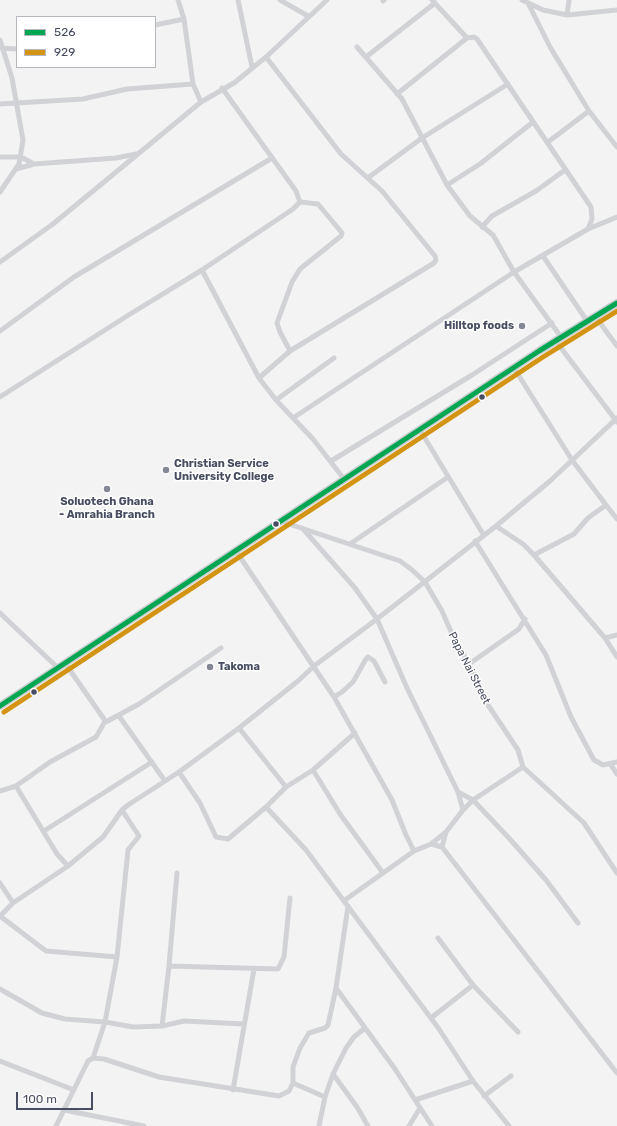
<!DOCTYPE html>
<html>
<head>
<meta charset="utf-8">
<style>
  body { margin:0 }
  #map { position:relative; width:617px; height:1126px; overflow:hidden; background:#f3f3f3; font-family:Rubik,sans-serif }
  canvas { display:block }
  .legend { position:absolute; left:16px; top:16px; width:140px; height:52px; box-sizing:border-box; background:#fff; border:1px solid #b6b8c0; margin:0; padding:5px 7px; list-style:none; font-size:12px; color:#484d61 }
  .legend li { display:flex; align-items:center; gap:8px; height:20px }
  .legend b { width:20px; border:1px solid #b6b8c0 }
  .scale { position:absolute; left:16px; top:1092px; width:77px; height:18px; box-sizing:border-box; border:2px solid #484d61; border-top:0; padding-left:5px; font-size:12px; line-height:14px; white-space:nowrap; color:#484d61; -webkit-text-stroke:3px #fff; paint-order:stroke }
</style>
</head>
<body>
<div id="map">
<canvas width="617" height="1126"></canvas>
<ul class="legend">
<li><b style="height:5px;background:#00a651"></b>526</li>
<li><b style="height:5px;background:#d49413"></b>929</li>
</ul>
<div class="scale">100 m</div>
</div>
<script>
const ctx = document.querySelector('canvas').getContext('2d');
ctx.lineJoin = 'round';
const toPath = rows => new Path2D(rows.map(r => 'M' + r).join(''));
function stroke(path, color, width, dash) { ctx.strokeStyle = color; ctx.lineWidth = width; ctx.lineCap = dash ? 'butt' : 'round'; ctx.setLineDash(dash || []); ctx.stroke(path); }
function write(font, color, halo, rows, align = 'center') {
  ctx.font = font + ' Rubik,sans-serif'; ctx.lineWidth = 3; ctx.setLineDash([]); ctx.textBaseline = 'middle'; ctx.strokeStyle = halo; ctx.fillStyle = color; for (const [text, x, y, turn = 0] of rows) {
    ctx.save(); ctx.translate(x, y); ctx.rotate((+turn || 0) * Math.PI / 180); ctx.textAlign = isNaN(turn) ? turn : align; if (halo) ctx.strokeText(text, 0, 0); ctx.fillText(text, 0, 0); ctx.restore();
  }
}
const minor = toPath([
  [178,0,184,19,193,84,201,102],
  [238,0,252,67],
  [280,0,308,16],
  [432,0,467,38],
  [522,0,543,10,567,15,617,10],
  [383,1,384,0],
  [529,5,550,47,589,111,617,147],
  [567,15,569,0],
  [155,25,184,19],
  [0,40,12,78,23,140,19,164,0,192],
  [357,47,402,99,447,185,470,216,493,235,514,272,561,337],
  [1,48,17,49],
  [366,57,435,3],
  [397,94,467,38,474,37,477,39,591,207,592,219,588,229],
  [0,104,83,99,127,89,193,84],
  [548,142,589,111],
  [0,157,21,157,34,164],
  [16,169,34,164,116,158,136,154],
  [369,177,422,138,508,84],
  [447,185,480,164,533,122],
  [482,227,492,216,536,191,565,170],
  [543,256,587,321],
  [0,262,53,224,201,102,234,83,266,57,327,0],
  [202,270,259,378,276,400,313,439,344,479],
  [595,316,617,346],
  [0,331,74,277,272,158],
  [555,340,617,422],
  [290,351,280,332,277,323,292,282,300,269,341,236,342,233,318,204,300,202],
  [514,368,572,460,606,505,588,518,574,534,534,555],
  [259,378,290,351,434,263,436,260,435,256,382,191,341,154,266,57],
  [0,397,127,316,202,270,293,209,300,202,296,191,222,88],
  [276,400,334,358],
  [293,418,514,272,588,229,617,217],
  [420,430,483,534],
  [331,461,472,375,552,323],
  [606,505,617,519],
  [280,521,400,561,411,569,425,582,442,611,452,634,469,664,486,702,518,750,523,767,584,823,617,873],
  [496,526,523,544,534,555,605,638,617,657],
  [304,530,355,588,377,619,407,688,458,792,463,810],
  [475,541,546,655,571,717,594,760,603,765,617,762],
  [350,544,448,477],
  [236,551,334,697,392,800,406,835,414,851,431,844,446,832,463,810,473,800,523,767],
  [0,613,58,668],
  [605,638,617,635],
  [65,663,106,722],
  [469,664,519,629,525,619],
  [334,697,342,692,353,682,366,659,368,657,374,661,385,682],
  [119,716,165,781],
  [239,728,286,787,313,770,355,733],
  [611,765,617,774],
  [313,770,340,814,383,873],
  [179,772,200,803,216,837,228,839,266,807,306,850,439,1029,473,1081,509,1126],
  [16,786,57,854,68,866],
  [0,791,16,786,50,762,96,737,104,723,139,704,221,648],
  [458,792,473,800,508,837,546,880,578,923],
  [266,807,286,787],
  [44,831,152,762],
  [431,844,442,847,617,1073],
  [442,847,446,832],
  [0,883,13,903],
  [345,900,414,851],
  [0,916,13,903,68,866,103,837,122,810,128,805,179,772,239,728,298,681,314,666,377,619,496,526,550,481,617,418],
  [0,916,46,951,117,957],
  [438,938,473,985,518,1032],
  [169,966,278,969,284,957,290,898],
  [336,988,395,1069,432,1126],
  [0,989,42,1013,65,1019,105,1022,133,1027,162,1026,184,1021,244,1024],
  [431,1018,473,985],
  [162,1026,169,966,177,873],
  [93,1058,105,1022,117,957,128,850,139,836,122,810],
  [0,1061,74,1090],
  [333,1074,357,1107,368,1126],
  [233,1090,254,969],
  [484,1096,511,1076],
  [325,1097,293,1083,293,1067,300,1048,309,1033,325,1028,328,1025,336,988,348,906],
  [415,1100,473,1081],
  [64,1110,144,1126],
  [56,1126,88,1061,93,1058,104,1059,159,1077,279,1096,289,1091,293,1083],
  [319,1126,325,1097,333,1074,346,1048,354,1037,365,1028],
  [409,1126,420,1108]
]);
const primary = toPath([
  [0,706,539,351,617,303]
]);
const bus1 = toPath([
  [0,706,539,351,617,303]
]);
const bus2 = toPath([
  [4,712,543,357,617,311]
]);
const markers = [
  [522,326,4,"#848794"],
  [482,397,3.5,"#484d61"],
  [166,470,4,"#848794"],
  [107,489,4,"#848794"],
  [276,524,3.5,"#484d61"],
  [210,667,4,"#848794"],
  [34,692,3.5,"#484d61"]
];
const poiNames = [
  ["Hilltop foods",514,326,"right"],
  ["Christian Service",174,464],
  ["University College",174,477],
  ["Soluotech Ghana",107,502,"center"],
  ["- Amrahia Branch",107,515,"center"],
  ["Takoma",218,667]
];
const streetNames = [
  ["Papa Nai Street",469,668,63]
];
stroke(minor, '#d1d2d6', 5);
stroke(primary, '#cccdd3', 8);
stroke(bus1, '#00a651', 5);
stroke(bus2, '#d49413', 5);
for (const [x, y, r, color] of markers) { const dot = new Path2D(); dot.arc(x, y, r, 0, 2 * Math.PI); ctx.fillStyle = color; ctx.fill(dot); stroke(dot, '#fff', 1.5); }
write('bold 11px', '#484d61', '#fff', poiNames, 'left');
write('11px', '#484d61', '#fff', streetNames);
</script>
</body>
</html>
